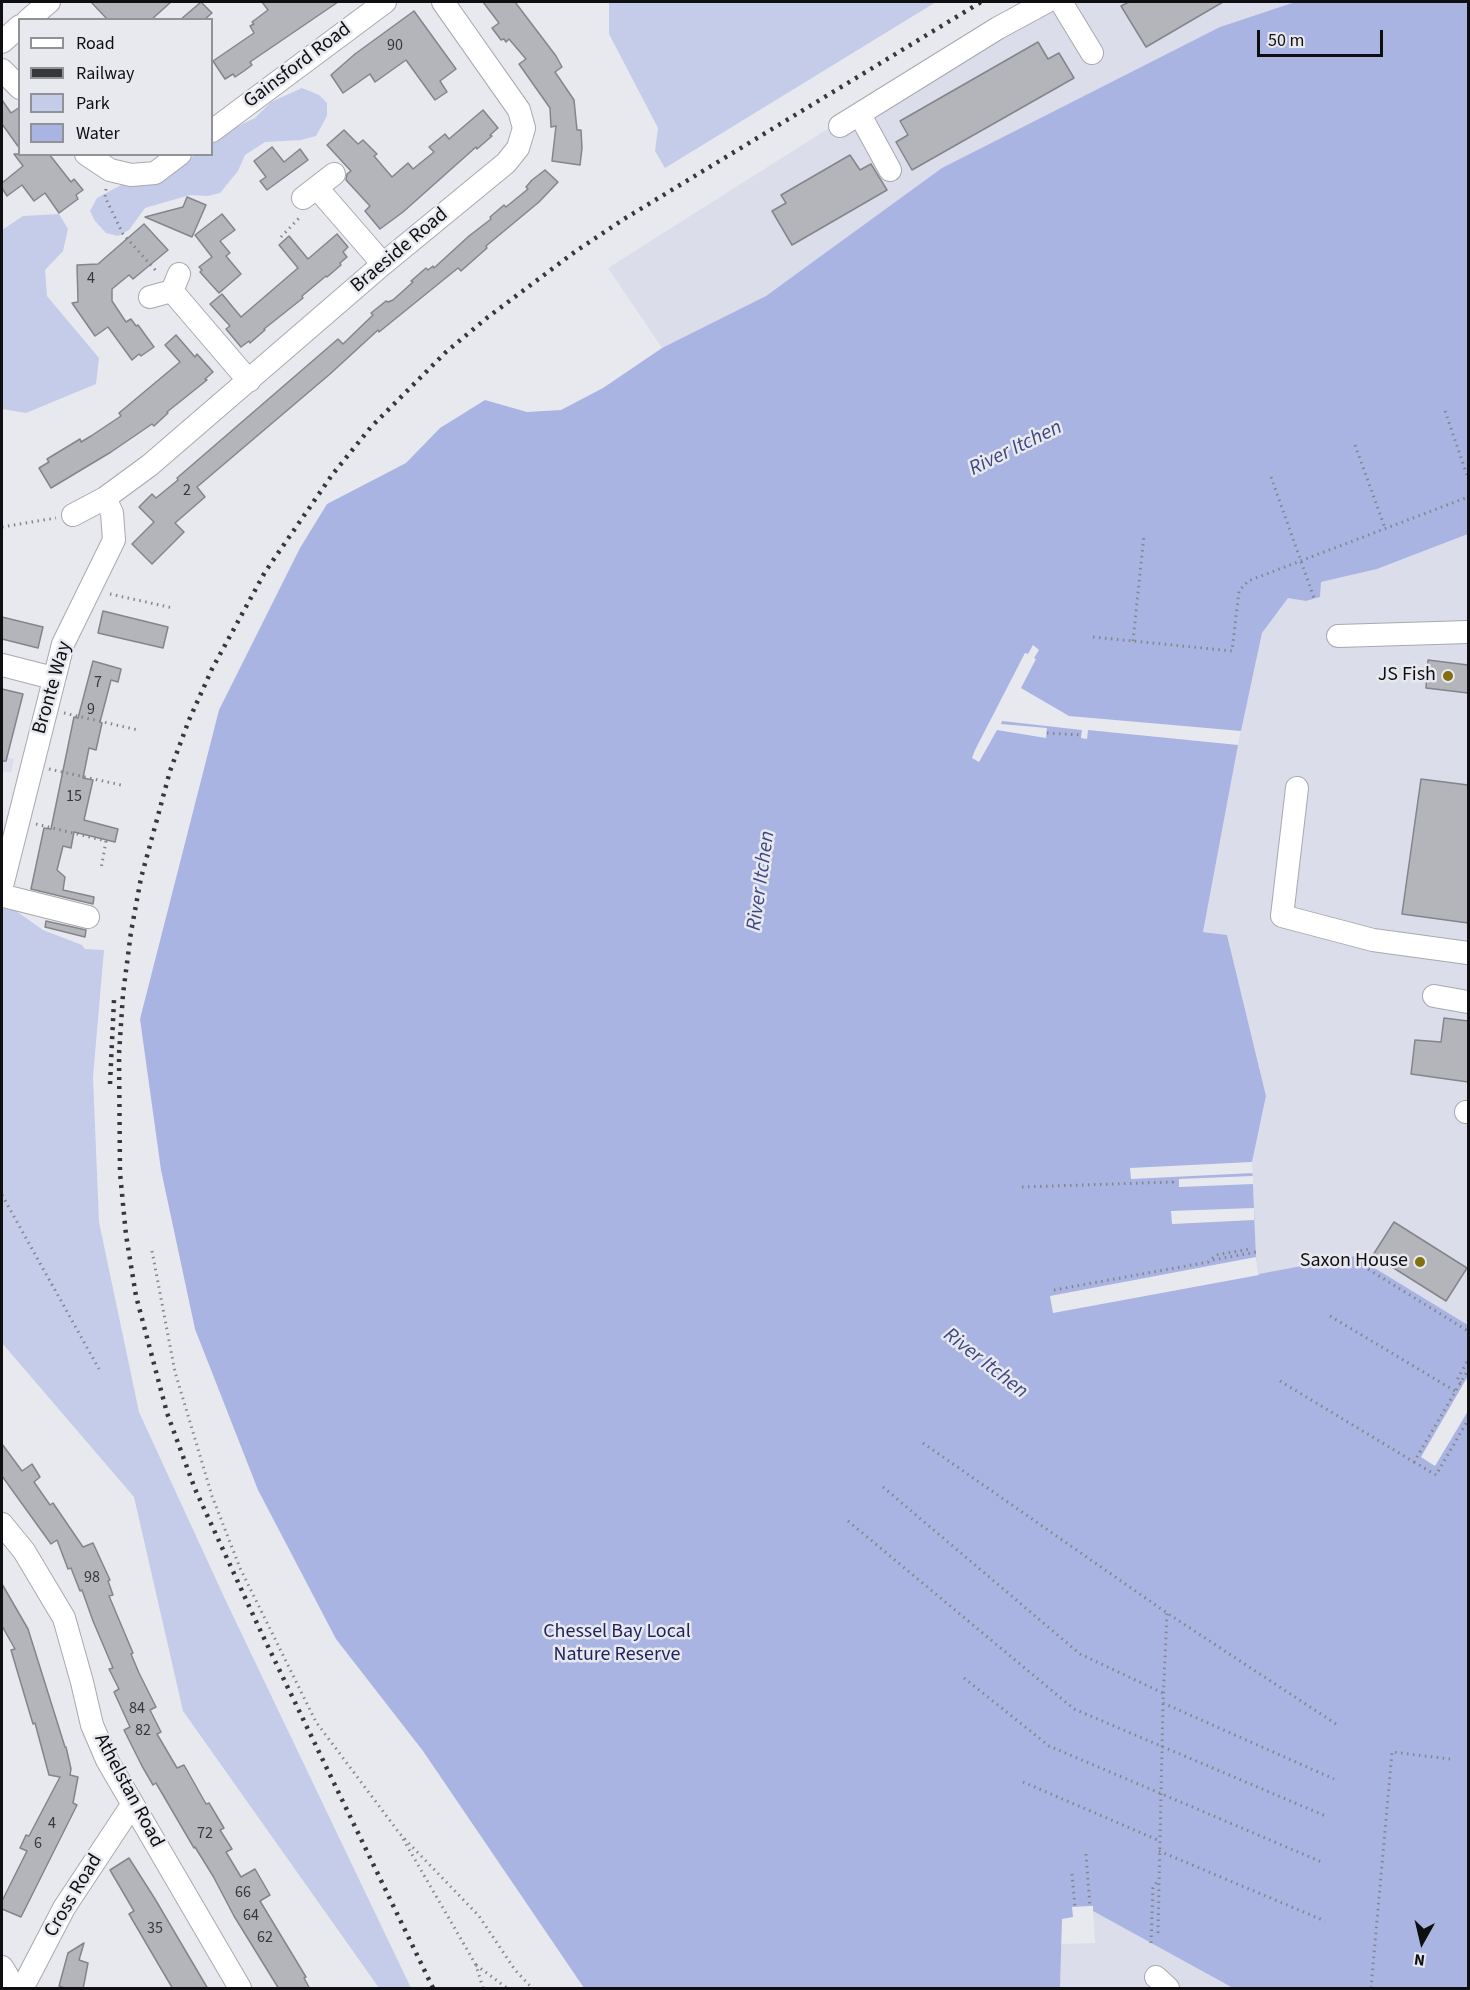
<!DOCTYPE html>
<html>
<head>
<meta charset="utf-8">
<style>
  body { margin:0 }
  #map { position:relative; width:1470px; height:1990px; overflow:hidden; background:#e8e9ef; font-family:"Source Sans 3",sans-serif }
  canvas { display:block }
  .frame { position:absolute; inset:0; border:3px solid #0f0f11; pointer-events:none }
  .legend { position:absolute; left:18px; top:18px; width:195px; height:138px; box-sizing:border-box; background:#e8e9ef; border:2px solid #919296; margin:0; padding:8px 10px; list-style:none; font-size:18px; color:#0f0f11 }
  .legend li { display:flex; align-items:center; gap:12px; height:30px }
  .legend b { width:30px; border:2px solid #919296 }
  .north { position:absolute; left:1392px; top:1912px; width:60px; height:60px; -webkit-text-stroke:4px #e8e9ef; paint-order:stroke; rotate:188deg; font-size:16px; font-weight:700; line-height:24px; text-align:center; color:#0f0f11 }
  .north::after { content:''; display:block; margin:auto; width:21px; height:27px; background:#0f0f11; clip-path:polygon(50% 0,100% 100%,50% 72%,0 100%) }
  .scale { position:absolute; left:1257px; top:30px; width:126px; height:27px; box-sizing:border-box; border:3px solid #0f0f11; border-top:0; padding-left:8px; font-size:18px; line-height:21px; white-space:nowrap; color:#0f0f11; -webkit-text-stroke:4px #e8e9ef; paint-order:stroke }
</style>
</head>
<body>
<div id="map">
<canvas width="1470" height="1990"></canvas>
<div class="frame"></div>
<ul class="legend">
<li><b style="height:8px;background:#fff"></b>Road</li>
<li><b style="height:8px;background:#37373a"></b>Railway</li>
<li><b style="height:16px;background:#c5ccea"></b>Park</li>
<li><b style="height:16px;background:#aab4e3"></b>Water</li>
</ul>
<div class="north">N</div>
<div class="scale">50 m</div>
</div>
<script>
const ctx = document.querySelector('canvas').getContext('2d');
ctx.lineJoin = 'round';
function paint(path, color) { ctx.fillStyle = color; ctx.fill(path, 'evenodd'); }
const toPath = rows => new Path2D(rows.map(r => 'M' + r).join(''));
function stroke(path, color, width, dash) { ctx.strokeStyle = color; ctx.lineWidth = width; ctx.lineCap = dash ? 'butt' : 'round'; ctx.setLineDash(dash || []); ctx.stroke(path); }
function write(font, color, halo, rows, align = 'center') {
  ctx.font = font + ' "Source Sans 3",sans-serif'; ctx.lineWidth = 5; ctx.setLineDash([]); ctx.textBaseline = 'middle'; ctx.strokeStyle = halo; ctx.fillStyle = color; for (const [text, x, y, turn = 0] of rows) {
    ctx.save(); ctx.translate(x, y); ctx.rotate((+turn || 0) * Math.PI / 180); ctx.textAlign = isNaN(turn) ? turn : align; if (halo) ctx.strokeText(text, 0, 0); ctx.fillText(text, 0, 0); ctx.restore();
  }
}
const built = toPath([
  [1028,2,1295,2,1220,27,823,256,766,296,662,348,608,268],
  [1468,534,1468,1325,1355,1256,1259,1275,1256,1257,1252,1162,1266,1096,1227,935,1203,932,1238,745,1262,633,1288,597,1306,601,1320,597,1321,582,1377,569],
  [2,756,14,759,11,773,2,771],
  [1093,1911,1233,1988,1060,1988,1061,1944,1095,1943]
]);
const green = toPath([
  [609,2,936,2,665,168,655,151,658,128,609,34],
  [302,88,319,95,327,103,327,116,316,136,301,140,265,142,245,155,238,171,220,193,208,196,190,195,145,208,129,230,118,236,106,233,95,221,90,211,97,198,123,184,162,177,195,155,212,154,212,143,230,130,255,118,271,102],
  [59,214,68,229,63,251,45,270,47,296,99,358,96,384,26,413,2,409,2,230,23,216],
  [2,901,43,930,82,945,85,949,104,950,93,1077,99,1222,139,1412,225,1599,411,1988,379,1988,183,1711,134,1497,2,1343]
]);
const water = toPath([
  [1295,2,1468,2,1468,534,1377,569,1321,582,1320,597,1306,601,1288,598,1262,633,1238,745,1203,932,1227,935,1266,1096,1252,1162,1256,1257,1259,1274,1355,1256,1468,1325,1468,1988,1233,1988,1093,1911,1093,1906,1090,1906,1072,1907,1073,1917,1062,1919,1060,1988,584,1988,423,1751,336,1639,258,1490,195,1329,161,1170,140,1019,219,710,300,548,327,504,406,463,440,428,485,400,527,412,561,410,603,388,662,348,766,296,942,168,1220,27]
]);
const pier = toPath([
  [1033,645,1039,650,1034,658,1036,659,1021,688,1069,716,1241,731,1238,745,1088,730,1087,739,1081,738,1082,730,1002,721,1001,724,1047,728,1046,738,997,730,979,762,972,758,975,750,1025,653,1028,654],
  [1252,1162,1253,1173,1131,1179,1130,1168],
  [1253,1176,1253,1184,1179,1187,1179,1179],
  [1254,1208,1254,1220,1172,1224,1171,1211],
  [1256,1257,1259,1275,1053,1313,1050,1296],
  [1468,1376,1468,1411,1435,1466,1421,1457]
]);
const building = toPath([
  [91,2,171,2,151,20,108,20,91,2],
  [201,2,212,13,204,20,180,20,201,2],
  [262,2,338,2,250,62,252,65,244,71,235,77,233,74,225,79,213,61,254,33,250,26,254,24,252,22,268,10,262,2],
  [483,2,515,2,556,56,562,67,555,72,574,100,577,130,581,130,582,148,580,165,552,161,556,126,551,127,550,108,519,64,526,59,509,39,506,42,504,39,501,40,492,28,499,23,483,2],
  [1129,2,1223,2,1146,47,1121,6,1129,2],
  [414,11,456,69,440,81,447,92,435,100,406,60,375,82,370,74,343,93,331,75,355,54,414,11],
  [1038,42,1048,59,1059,53,1074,78,912,170,896,142,908,135,900,121,1038,42],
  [2,100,11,113,20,107,20,149,2,124,2,100],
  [483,110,498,128,490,135,492,136,477,149,476,147,403,212,380,229,365,211,370,206,346,180,347,174,351,171,327,145,344,130,358,144,363,140,377,154,374,156,392,177,408,163,413,169,434,152,429,147,445,134,449,139,483,110],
  [272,147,284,162,300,149,308,160,267,190,260,181,266,177,254,161,272,147],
  [14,154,49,154,71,182,74,179,83,190,76,195,78,199,59,213,45,193,34,201,22,185,7,196,2,188,2,183,23,166,14,154],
  [850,155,860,170,871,164,887,190,792,245,772,211,786,203,781,195,850,155],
  [545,170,558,182,539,202,486,246,487,248,461,271,458,268,379,332,378,330,330,374,197,487,205,497,175,523,184,532,152,564,132,544,154,522,139,507,152,494,156,498,178,480,177,478,338,339,343,344,373,315,371,313,386,301,388,302,393,300,413,282,411,281,426,268,428,270,433,266,434,268,469,236,491,219,490,217,504,205,506,207,528,189,526,187,532,180,545,170],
  [187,197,206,205,192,237,145,217,183,207,187,197],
  [222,214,235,230,220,241,230,253,226,256,241,274,219,293,200,272,202,270,199,267,212,257,195,235,222,214],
  [144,224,168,250,133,279,129,275,112,289,112,301,126,322,131,319,136,326,138,325,154,347,141,356,139,354,132,360,108,327,95,336,72,303,78,302,77,265,98,264,144,224],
  [337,234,348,247,343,252,347,257,340,263,341,265,327,277,326,276,302,296,303,298,264,329,265,330,250,343,249,341,241,347,226,329,230,326,210,304,222,294,241,317,298,268,279,245,289,236,308,259,337,234],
  [176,335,195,357,197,354,213,372,205,379,207,380,167,412,168,413,154,426,152,424,111,452,51,488,39,468,49,462,47,459,80,439,81,442,91,436,121,416,119,413,180,362,165,345,176,335],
  [103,611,168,627,163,648,98,633,103,611],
  [2,617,43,627,38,648,2,639,2,617],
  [1428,660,1468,665,1468,693,1426,688,1428,660],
  [93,661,121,669,118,682,111,680,100,722,102,723,96,750,89,748,83,778,93,780,84,820,118,829,115,842,74,832,71,848,63,846,57,870,65,877,63,890,94,897,93,904,31,889,44,828,51,829,74,717,78,718,93,661],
  [2,689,23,694,6,761,2,761,2,689],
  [1421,779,1468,785,1468,923,1402,914,1421,779],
  [46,921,86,930,85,937,45,927,46,921],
  [1444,1018,1468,1021,1468,1082,1411,1074,1415,1040,1441,1042,1444,1018],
  [1394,1222,1467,1268,1446,1301,1373,1255,1394,1222],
  [2,1444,22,1471,32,1464,40,1477,34,1482,50,1505,53,1503,83,1547,93,1543,110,1580,108,1581,113,1595,109,1596,133,1653,131,1654,139,1673,156,1707,150,1710,161,1732,157,1734,177,1768,184,1765,206,1804,209,1803,224,1828,220,1830,232,1849,226,1852,241,1877,255,1869,270,1895,260,1901,306,1977,304,1978,310,1989,279,1989,234,1916,213,1876,195,1847,194,1848,156,1783,153,1785,142,1766,124,1730,130,1727,114,1692,119,1689,109,1669,113,1668,93,1621,82,1590,80,1591,71,1568,68,1569,57,1540,51,1544,2,1476,2,1444],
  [2,1584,28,1629,65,1747,66,1747,71,1769,70,1775,78,1777,73,1803,77,1805,21,1917,2,1909,2,1901,27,1851,20,1848,26,1835,29,1836,60,1777,49,1775,35,1723,33,1724,11,1650,15,1649,2,1626,2,1584],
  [129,1858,155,1899,208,1989,173,1989,160,1967,129,1914,134,1911,110,1870,129,1858],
  [84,1943,79,1960,88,1963,83,1989,67,1989,59,1986,68,1953,84,1943]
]);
const path = toPath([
  [106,189,105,197,123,234,158,273],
  [281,237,300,217],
  [1445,411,1468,478],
  [1355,445,1385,528],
  [1271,477,1314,598],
  [2,527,56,518],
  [110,594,173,608],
  [1093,637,1232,651,1239,591,1248,581,1468,497],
  [1133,641,1144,535],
  [64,713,138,730],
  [1047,733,1081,735],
  [49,769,121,785],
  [36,824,106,841,101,869],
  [1022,1187,1173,1182,1173,1177],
  [2,1195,99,1369],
  [152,1251,175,1372,212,1496,240,1568,316,1722,400,1834,479,1916,515,1970,532,1988],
  [1213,1260,1256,1252],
  [1358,1263,1468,1331],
  [1054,1290,1208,1262,1216,1255,1250,1249],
  [1330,1316,1455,1391],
  [1280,1381,1414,1462,1468,1370],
  [1461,1383,1457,1380,1468,1360],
  [923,1443,1167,1613,1336,1724],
  [1414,1462,1436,1475,1468,1420],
  [883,1487,1080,1654,1163,1693],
  [848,1521,1074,1709,1328,1817],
  [964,1678,1049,1746,1324,1863],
  [1163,1703,1334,1779],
  [1023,1782,1160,1841],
  [403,1839,476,1965],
  [1159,1851,1325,1921],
  [1086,1854,1090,1906],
  [1072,1874,1075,1907],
  [1158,1933,1163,1703,1167,1613],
  [1151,1943,1153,1888,1158,1880],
  [483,1988,476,1965,507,1988],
  [1371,1988,1392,1752,1450,1759]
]);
const minor = toPath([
  [1061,2,1092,53],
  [28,20,49,2],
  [2,42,20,26],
  [2,70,20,88],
  [860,115,890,170],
  [840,126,998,28,1046,2],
  [212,131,385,2],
  [86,154,110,170,131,175,155,173,180,154],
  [317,188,383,264],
  [303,198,334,174],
  [179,274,172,291,249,381],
  [150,297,172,291],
  [73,515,105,498,150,465,383,264,506,163,518,148,524,128,519,110,443,2],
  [1338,636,1468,632],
  [2,665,53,678],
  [1297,788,1282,916,1373,940,1468,953],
  [2,886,63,644,114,540,112,513,105,498],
  [2,893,8,897,88,917],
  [1434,996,1468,1002],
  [1466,1112,1468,1112],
  [2,1524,24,1551,64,1618,82,1682,92,1725,107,1760,240,1988],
  [2,1967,7,1975,11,1988],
  [1156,1977,1168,1988],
  [19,1988,25,1983,64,1908,132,1805]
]);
const rail = toPath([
  [110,1084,114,1000],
  [433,1988,261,1632,195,1489,167,1413,136,1296,126,1235,120,1173,119,1054,123,994,131,932,141,878,156,823,170,771,189,720,212,669,265,572,332,475,371,427,446,352,488,317,576,251,624,219,981,2]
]);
const markers = [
  [1448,676,6,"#846f0e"],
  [1420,1262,6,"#846f0e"]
];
const numberNames = [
  ["90",395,46],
  ["4",91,279],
  ["2",187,491],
  ["7",98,683],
  ["9",91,710],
  ["15",74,797],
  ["98",92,1578],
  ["84",137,1709],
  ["82",143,1731],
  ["4",52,1824],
  ["72",205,1834],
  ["6",38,1844],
  ["66",243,1893],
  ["64",251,1916],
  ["35",155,1929],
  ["62",265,1938]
];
const streetNames = [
  ["Gainsford Road",298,66,-37],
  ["Braeside Road",400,251,-40],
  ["Bronte Way",53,688,-74],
  ["Athelstan Road",128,1791,62],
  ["Cross Road",74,1896,-59]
];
const poiNames = [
  ["JS Fish",1436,676],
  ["Saxon House",1408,1262]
];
const parkNames = [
  ["Chessel Bay Local",617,1633],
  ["Nature Reserve",617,1656]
];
const waterNames = [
  ["River Itchen",1016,449,-26],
  ["River Itchen",762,881,-82],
  ["River Itchen",985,1364,38]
];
paint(built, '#dbddeb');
paint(green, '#c5ccea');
paint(water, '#aab4e3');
paint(pier, '#e8e9ef');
paint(building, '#b3b5ba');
stroke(building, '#84858b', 1.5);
stroke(minor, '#a8a9af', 24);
stroke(path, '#85868a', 3, [1.5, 4.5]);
stroke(minor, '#fff', 22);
stroke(rail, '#37373a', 4.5, [3, 6]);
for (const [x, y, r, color] of markers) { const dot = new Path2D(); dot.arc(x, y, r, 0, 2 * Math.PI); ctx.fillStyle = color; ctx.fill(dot); stroke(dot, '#e8e9ef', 2); }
write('16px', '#38383b', null, numberNames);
write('20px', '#0f0f11', '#e8e9ef', streetNames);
write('20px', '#0f0f11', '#e8e9ef', poiNames, 'right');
write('20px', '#1f225a', '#e8e9ef', parkNames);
write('italic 21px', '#3f4782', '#e8e9ef', waterNames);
</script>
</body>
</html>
